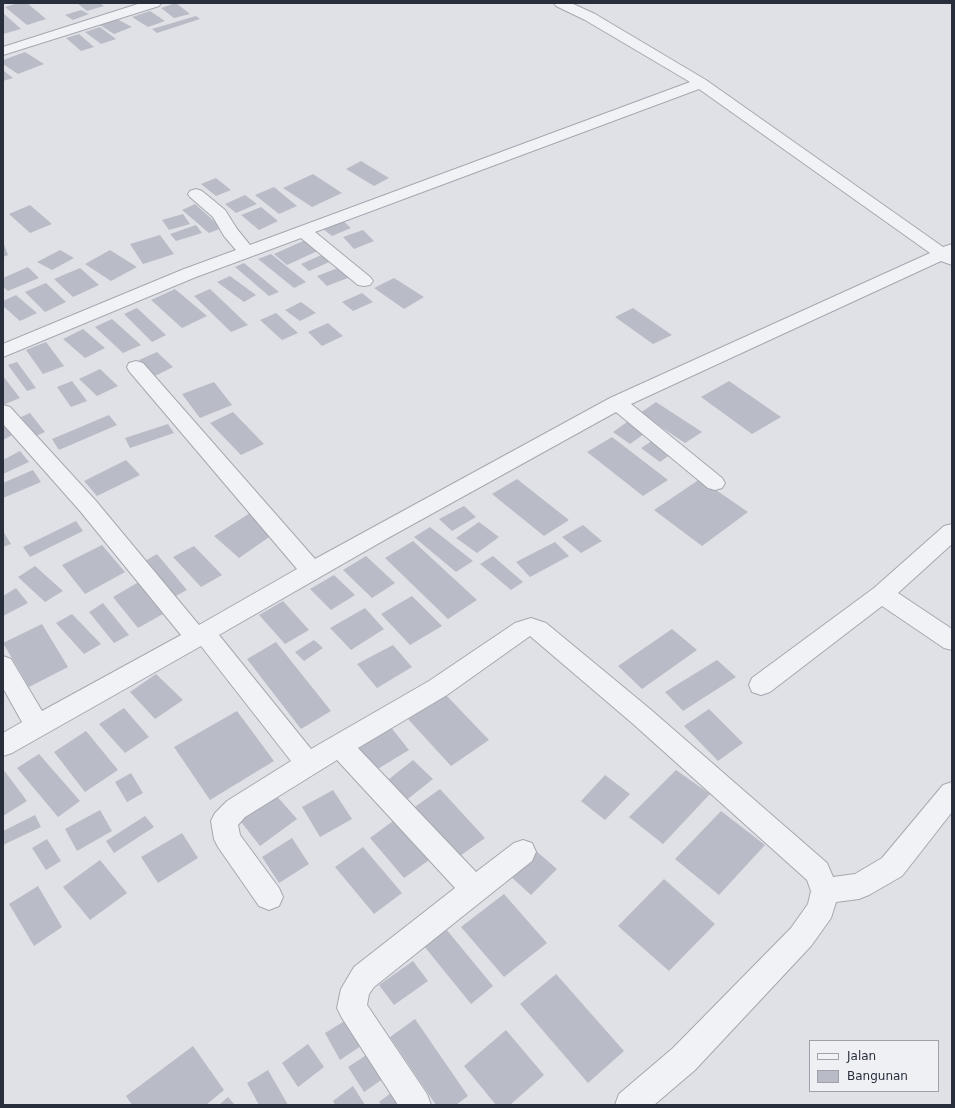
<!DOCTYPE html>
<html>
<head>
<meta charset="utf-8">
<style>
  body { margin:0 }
  #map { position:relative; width:955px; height:1108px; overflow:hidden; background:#dfe1e6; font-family:"DejaVu Sans",sans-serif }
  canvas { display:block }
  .frame { position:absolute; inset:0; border:4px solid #292e3c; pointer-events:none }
  .legend { position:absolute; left:809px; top:1040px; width:130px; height:52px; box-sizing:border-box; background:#eef0f4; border:1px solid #9fa2aa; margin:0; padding:5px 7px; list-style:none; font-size:12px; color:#292e3c }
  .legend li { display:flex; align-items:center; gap:8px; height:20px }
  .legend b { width:20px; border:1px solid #9fa2aa }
</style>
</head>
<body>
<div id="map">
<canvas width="955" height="1108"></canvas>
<div class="frame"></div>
<ul class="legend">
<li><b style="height:5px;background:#f1f2f5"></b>Jalan</li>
<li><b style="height:11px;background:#b9bcc6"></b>Bangunan</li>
</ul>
</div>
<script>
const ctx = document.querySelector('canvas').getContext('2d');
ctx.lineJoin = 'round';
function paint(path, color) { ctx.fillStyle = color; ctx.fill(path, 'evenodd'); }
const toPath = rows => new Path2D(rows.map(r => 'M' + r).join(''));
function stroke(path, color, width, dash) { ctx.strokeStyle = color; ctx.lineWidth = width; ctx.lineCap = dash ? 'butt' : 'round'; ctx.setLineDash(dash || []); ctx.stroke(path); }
const building = toPath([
  [18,3,27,3,46,19,27,25,5,7],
  [77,3,99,3,104,6,87,11],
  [176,3,190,14,174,18,161,8],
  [81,10,89,14,73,20,65,15],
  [150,11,165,21,148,27,132,17],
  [3,13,21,29,3,34],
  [196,16,200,19,157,33,152,29],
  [117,19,132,27,114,34,100,25],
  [100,27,116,39,101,44,85,32],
  [79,34,94,47,81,51,66,38],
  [25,52,44,64,18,74,3,64,3,60],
  [3,70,13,78,3,81],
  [361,161,389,178,374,186,346,169],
  [313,174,342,193,312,207,283,188],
  [216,178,231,190,216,196,201,184],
  [274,187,297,206,279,214,255,195],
  [245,195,257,204,236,213,225,204],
  [195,204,222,228,209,233,182,210],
  [30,205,52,224,30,233,9,214],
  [261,207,278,221,259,230,241,215],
  [183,214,190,224,169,230,162,220],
  [343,221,351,228,332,236,323,229],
  [196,225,202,233,176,241,170,234],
  [363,230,374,241,354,249,343,237],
  [160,235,174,254,143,264,130,244],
  [310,238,324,248,287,265,274,254],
  [3,242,8,255,3,257],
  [60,250,74,258,52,270,37,262],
  [110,250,137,267,111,281,85,264],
  [326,253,334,260,309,271,301,264],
  [271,254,306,282,294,288,258,259],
  [244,263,279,292,269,296,235,267],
  [343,266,353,276,327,286,317,276],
  [28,267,39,278,8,291,3,287,3,278],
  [80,268,99,285,73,297,54,279],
  [230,276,256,295,244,302,217,282],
  [394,278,424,297,404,309,374,288],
  [46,283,66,302,45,312,25,292],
  [175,289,207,316,182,328,151,300],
  [210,289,248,325,231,332,194,296],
  [362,293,373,302,353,311,342,302],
  [16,295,37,313,20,321,3,306,3,301],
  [301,302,316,313,300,321,285,310],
  [137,308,166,335,152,342,124,314],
  [633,308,672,335,653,344,615,317],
  [276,313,298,333,282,340,260,320],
  [112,319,141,345,123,353,95,327],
  [328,323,343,336,322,346,308,332],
  [83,329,105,348,85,358,63,339],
  [46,342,64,366,43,374,26,350],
  [157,352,173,367,155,376,139,360],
  [17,362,36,388,27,391,8,365],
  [100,369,118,386,97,396,79,379],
  [3,376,20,398,3,405],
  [72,381,87,401,71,407,57,387],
  [729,381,781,417,752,434,701,397],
  [214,382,232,405,200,418,182,394],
  [656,402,702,432,685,443,640,413],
  [233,412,264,444,241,455,210,423],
  [30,413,45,432,36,436,21,417],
  [109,415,117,425,59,450,52,439],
  [3,421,14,434,3,440],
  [627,422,644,434,630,444,613,432],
  [168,424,174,433,130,448,125,438],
  [612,437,668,480,643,496,587,452],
  [655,439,674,452,660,462,641,448],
  [20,451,29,462,3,474,3,460],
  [126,460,140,475,97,496,84,481],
  [33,470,41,482,3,498,3,483],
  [517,479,569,520,544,536,492,494],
  [700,479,748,512,702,546,654,510],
  [464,506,476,517,452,531,439,519],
  [250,513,275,533,239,558,214,536],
  [76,521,83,531,30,557,23,547],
  [479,522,499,537,477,553,456,538],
  [583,525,602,541,581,553,562,537],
  [430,527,473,561,456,572,414,537],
  [3,531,11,544,3,547],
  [413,541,477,600,448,619,385,558],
  [555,542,569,556,530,577,516,562],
  [102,545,125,572,85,594,62,565],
  [194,546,222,575,201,587,173,557],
  [157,554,187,590,174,597,145,561],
  [366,556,395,583,372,598,343,570],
  [493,556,523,582,511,590,480,564],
  [35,566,63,591,45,602,18,577],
  [334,575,355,595,331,610,310,589],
  [144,579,170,610,138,628,113,597],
  [16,588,28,603,3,616,3,596],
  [412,596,442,626,410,645,381,614],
  [283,601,309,630,285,644,259,615],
  [103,603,129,635,114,643,89,612],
  [365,608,384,629,351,650,330,628],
  [72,614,101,644,84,654,56,623],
  [42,624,68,667,29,687,3,643],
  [672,629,697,650,642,689,618,666],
  [314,640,323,648,304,661,295,652],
  [276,642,331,711,301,729,247,659],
  [393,645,412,667,377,688,357,664],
  [717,660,736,677,683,711,665,692],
  [156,674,183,700,155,719,130,692],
  [446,695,489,740,451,766,408,719],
  [124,708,149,737,125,753,99,724],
  [709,709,743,743,718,761,684,726],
  [237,711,274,761,210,800,174,747],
  [390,726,409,750,371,773,352,750],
  [86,731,118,770,85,792,54,752],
  [39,754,80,801,58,817,17,768],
  [413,760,433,779,399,806,379,787],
  [3,769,27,801,3,816],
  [676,770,710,794,663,844,629,817],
  [131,773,143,793,127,802,115,782],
  [605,775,630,794,605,820,581,801],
  [440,789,485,838,457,858,412,809],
  [333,790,352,819,320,837,302,807],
  [274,793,297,819,260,846,238,818],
  [100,810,112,831,77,851,65,829],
  [721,811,765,845,719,895,675,859],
  [35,815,41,827,3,845,3,831],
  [145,816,154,827,114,853,106,841],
  [397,818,432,858,404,878,370,838],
  [182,833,198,858,158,883,141,857],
  [292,838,309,864,279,883,262,857],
  [47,839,61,861,46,870,32,848],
  [363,847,402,893,374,914,335,867],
  [535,850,557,869,531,895,509,875],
  [100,860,127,893,90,920,63,887],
  [664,879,715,924,669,971,618,926],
  [38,886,62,927,34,946,9,904],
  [504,894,547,943,504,977,461,927],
  [446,929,493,986,471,1004,424,946],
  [413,961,428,981,394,1005,379,985],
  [556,974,624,1051,588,1083,520,1004],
  [351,1017,367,1042,340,1060,325,1033],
  [415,1019,468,1096,456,1105,436,1105,390,1037],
  [506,1030,544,1075,510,1105,496,1105,464,1066],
  [308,1044,324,1067,298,1087,282,1063],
  [193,1046,224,1090,206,1105,132,1105,126,1096],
  [374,1050,390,1074,364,1092,348,1067],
  [268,1070,288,1105,259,1105,247,1083],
  [353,1086,365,1105,335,1105,333,1101],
  [396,1089,406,1105,381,1105,379,1102],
  [228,1097,235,1105,219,1105]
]);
const street = toPath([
  [141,3,161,3,159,6,3,55,3,47,141,3],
  [554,3,571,3,595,14,706,80,943,247,952,244,952,265,941,261,631,404,722,478,725,483,722,488,715,490,708,488,616,412,388,538,219,635,311,749,429,681,515,623,531,618,546,623,650,709,827,863,833,877,855,874,882,858,943,785,952,782,952,812,902,876,869,895,859,899,836,902,831,918,811,946,695,1070,654,1105,615,1105,619,1094,673,1048,791,928,808,904,811,891,807,880,632,723,530,636,447,695,358,748,476,872,514,843,523,840,532,843,536,852,532,861,374,987,369,994,367,1005,427,1094,431,1105,398,1105,342,1018,337,1008,341,989,354,967,455,888,337,760,245,817,238,825,240,835,279,888,283,897,279,906,269,910,259,906,218,847,214,839,211,821,215,813,227,801,291,761,201,646,12,753,3,756,3,733,22,722,3,688,3,656,11,659,42,711,181,635,80,511,3,424,3,405,10,407,96,501,199,625,297,569,129,371,127,367,129,363,136,361,143,363,315,559,610,398,930,253,699,89,315,232,370,277,373,281,370,285,364,286,358,285,301,238,196,277,3,357,3,344,184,269,236,250,224,236,213,217,190,197,188,194,190,191,196,189,202,191,225,210,237,229,250,245,690,82,585,20,556,6,554,3],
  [952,524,952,544,898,593,952,629,952,650,944,648,882,606,770,692,761,695,752,692,749,685,752,678,874,588,944,526,952,524]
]);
paint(building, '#b9bcc6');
stroke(street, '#a5a8b0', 2);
paint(street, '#f1f2f5');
</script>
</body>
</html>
